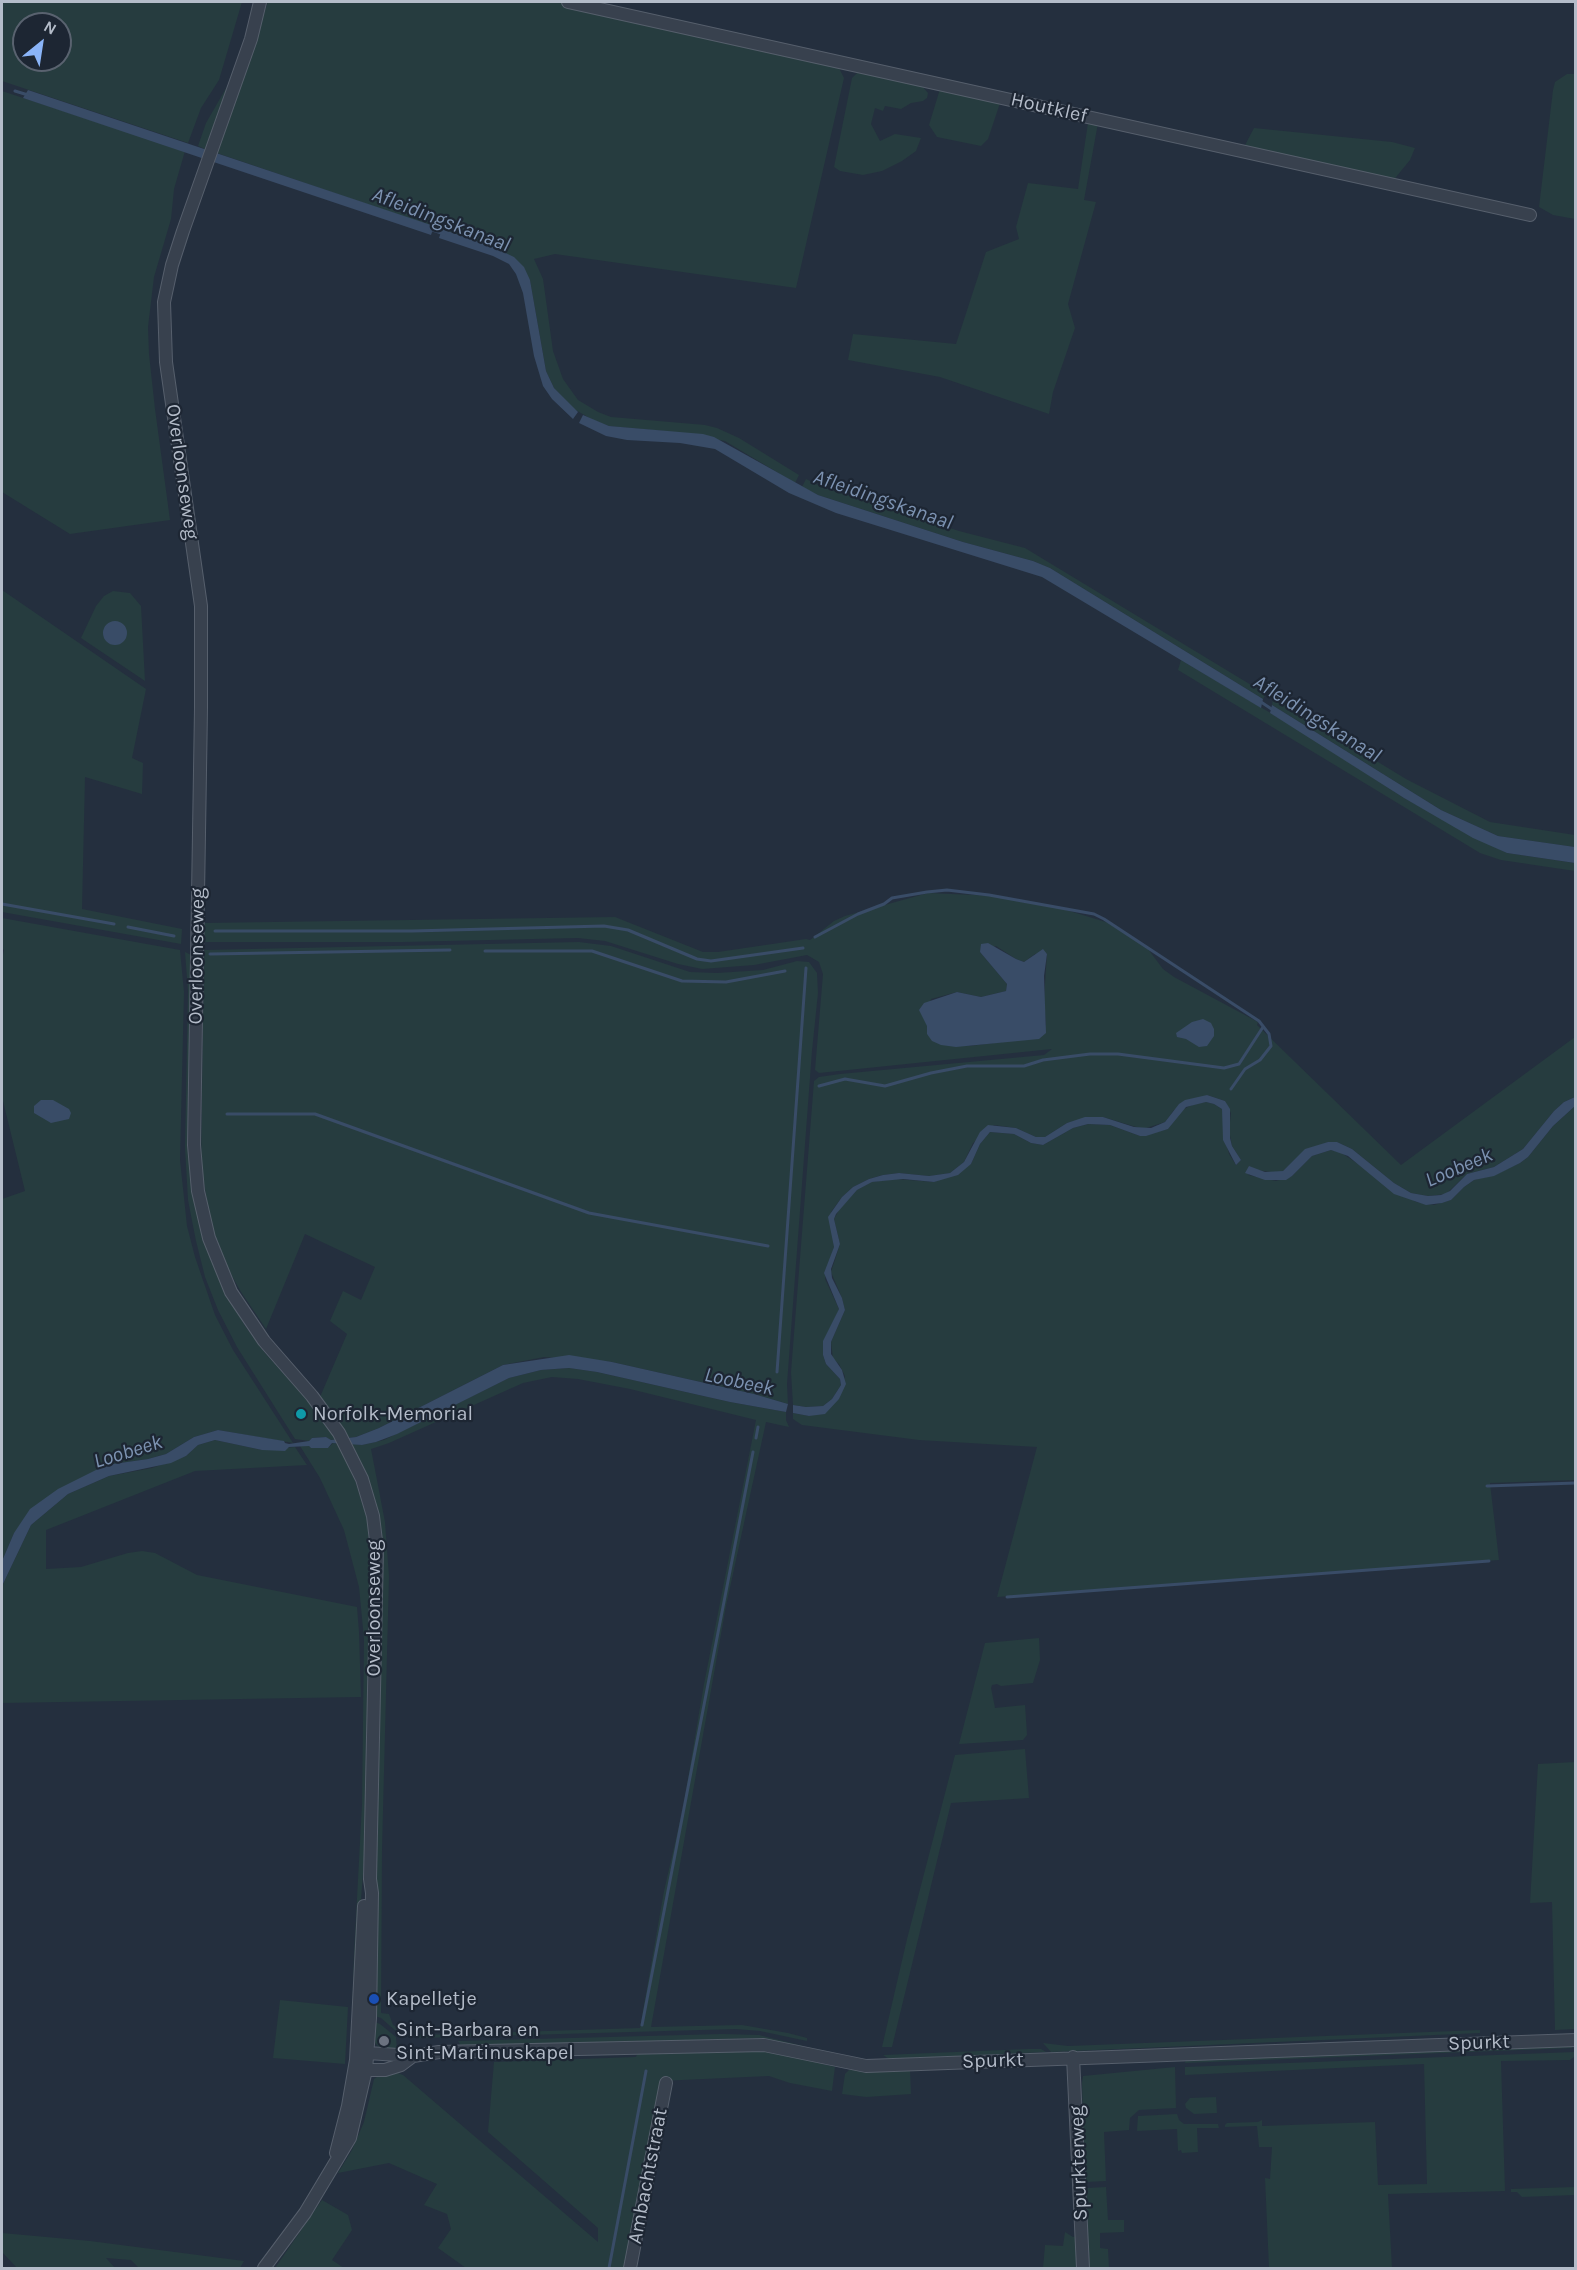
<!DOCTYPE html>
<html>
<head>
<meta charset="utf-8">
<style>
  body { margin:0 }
  #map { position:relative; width:1577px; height:2270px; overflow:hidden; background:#242f3e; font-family:Karla,sans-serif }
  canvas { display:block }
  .frame { position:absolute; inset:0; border:3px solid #b4bcc9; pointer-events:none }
  .north { position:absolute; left:12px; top:12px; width:60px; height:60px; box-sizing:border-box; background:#1d2633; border:2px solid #59626f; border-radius:50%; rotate:30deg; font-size:16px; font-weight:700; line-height:24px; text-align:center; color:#b4bcc9 }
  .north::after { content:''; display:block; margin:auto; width:21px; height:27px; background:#8ab4f8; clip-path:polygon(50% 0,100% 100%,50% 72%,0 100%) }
</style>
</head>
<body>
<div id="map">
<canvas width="1577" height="2270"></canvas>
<div class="frame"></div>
<div class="north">N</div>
</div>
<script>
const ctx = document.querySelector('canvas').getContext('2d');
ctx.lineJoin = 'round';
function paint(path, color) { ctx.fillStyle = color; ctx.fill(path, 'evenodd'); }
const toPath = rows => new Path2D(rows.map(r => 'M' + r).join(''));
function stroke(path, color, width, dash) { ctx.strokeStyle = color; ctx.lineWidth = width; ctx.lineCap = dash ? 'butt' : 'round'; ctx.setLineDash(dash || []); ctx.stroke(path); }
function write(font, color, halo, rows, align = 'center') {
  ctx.font = font + ' Karla,sans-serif'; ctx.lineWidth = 4.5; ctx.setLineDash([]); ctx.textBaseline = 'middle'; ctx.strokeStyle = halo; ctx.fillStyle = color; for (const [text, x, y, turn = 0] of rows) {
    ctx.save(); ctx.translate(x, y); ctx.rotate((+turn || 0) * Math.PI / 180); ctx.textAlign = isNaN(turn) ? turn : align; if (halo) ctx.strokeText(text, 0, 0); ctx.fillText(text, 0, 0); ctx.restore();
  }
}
const green = toPath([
  [2,2,242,2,219,80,201,108,188,143,2,81],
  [24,24,60,24,60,60,24,60],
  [268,2,558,2,839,68,844,78,796,288,555,254,534,259,543,279,553,351,563,379,578,400,598,412,611,417,705,425,717,428,739,438,799,475,795,483,725,441,663,431,609,426,593,420,574,409,554,388,546,371,530,280,493,247,217,153],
  [859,71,922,86,928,93,927,98,923,101,911,103,901,109,885,106,883,111,875,108,871,124,880,141,895,134,921,138,916,151,902,161,882,171,863,175,840,171,834,167,852,78],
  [1567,74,1575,74,1575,219,1553,215,1539,207,1553,90,1555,82],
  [229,83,205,149,198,146,206,123],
  [940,89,1000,103,988,139,981,146,937,137,929,125],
  [2,91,185,151,174,189,171,219,154,277,148,327,149,354,155,409,170,520,70,534,2,492],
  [1088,123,1098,123,1084,200,1096,202,1068,304,1075,328,1053,392,1049,414,940,377,848,360,853,334,956,344,986,252,1019,239,1016,227,1028,183,1078,189],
  [1254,128,1392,142,1415,148,1410,160,1392,182,1243,149],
  [806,479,822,487,959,531,1025,548,1266,694,1263,699,1050,568,1033,561,963,542,818,495,802,487],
  [2,590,146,689,132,758,143,763,142,794,85,777,82,909,182,929,181,944,2,912],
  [113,591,130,593,141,606,145,681,81,638,96,606,104,596],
  [1181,660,1296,728,1404,798,1507,853,1575,863,1575,871,1501,860,1480,853,1178,670],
  [1273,698,1406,779,1490,822,1575,835,1575,847,1498,836,1441,810,1272,705],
  [928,893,999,896,1053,906,1109,923,1133,937,1148,949,1163,969,1174,977,1258,1022,1257,1025,1401,1165,1575,1037,1575,1097,1564,1102,1554,1111,1523,1149,1494,1167,1467,1174,1446,1194,1428,1196,1411,1193,1394,1183,1352,1149,1337,1142,1328,1142,1301,1154,1283,1171,1278,1173,1256,1170,1248,1175,1276,1181,1292,1176,1312,1156,1331,1150,1340,1152,1416,1202,1434,1205,1451,1200,1464,1187,1474,1180,1494,1175,1520,1163,1528,1157,1553,1126,1575,1106,1575,1480,1490,1483,1499,1560,997,1597,1037,1447,919,1440,802,1425,793,1419,793,1413,809,1416,839,1399,845,1376,839,1364,833,1359,831,1342,845,1310,842,1298,831,1272,840,1244,834,1219,840,1208,857,1190,871,1182,896,1179,934,1182,971,1164,980,1144,990,1132,1014,1134,1031,1143,1043,1145,1073,1128,1088,1124,1110,1125,1140,1136,1168,1129,1182,1110,1196,1103,1206,1102,1214,1104,1222,1109,1224,1118,1223,1131,1229,1154,1236,1165,1241,1160,1232,1146,1229,1130,1231,1113,1225,1101,1207,1095,1174,1110,1165,1122,1143,1129,1103,1117,1092,1117,1067,1123,1045,1137,1036,1137,1016,1128,994,1125,973,1143,964,1162,950,1173,929,1176,899,1173,883,1175,869,1179,853,1187,842,1197,831,1212,834,1247,825,1279,839,1309,823,1355,826,1364,840,1379,841,1385,832,1399,823,1406,806,1407,793,1405,791,1372,814,1081,819,1077,840,1074,1044,1055,1052,1049,819,1073,815,1070,823,974,819,962,807,955,754,965,702,969,678,964,605,941,578,938,403,942,204,942,204,923,615,917,703,952,718,952,806,939,810,940,834,921,845,916],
  [996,946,1016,959,1024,962,1035,954,1047,953,1044,999,1046,1025,1002,1042,970,1046,927,1034,931,999,957,992,981,997,1006,991,1007,984,980,952],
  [2,918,180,950,184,992,180,1160,187,1226,195,1257,215,1315,233,1350,293,1443,218,1430,194,1437,166,1454,148,1459,106,1465,14,1533,2,1561,2,1199,25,1191,2,1097,2,959,4,950,2,948],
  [579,942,611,946,690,972,717,973,763,970,797,961,809,962,817,973,818,993,812,1051,787,1384,788,1404,754,1394,612,1362,544,1357,503,1365,379,1428,356,1437,347,1438,320,1397,347,1334,330,1321,343,1291,361,1300,375,1267,305,1234,266,1329,241,1292,227,1267,211,1226,201,1165,204,950],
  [185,952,193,956,192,1010,203,1237,221,1282,245,1326,265,1353,313,1406,336,1439,331,1440,326,1437,312,1438,309,1441,295,1439,237,1347,218,1310,205,1277,196,1241,188,1200,185,1148,188,991],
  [569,1368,597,1372,730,1402,786,1412,786,1420,789,1427,766,1422,726,1606,651,2027,742,2025,788,2033,807,2038,807,2041,760,2031,736,2029,421,2038,406,2036,397,2032,381,2018,372,2015,383,1571,379,1532,350,1443,362,1445,384,1440,509,1378,541,1370],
  [552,1377,578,1379,630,1389,756,1420,704,1684,683,1808,664,1891,640,2028,422,2035,407,2032,393,2025,389,2014,381,2013,382,1850,389,1576,385,1522,371,1449,389,1443,523,1383],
  [215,1440,262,1450,295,1447,307,1465,195,1471,46,1530,46,1569,81,1567,128,1553,142,1551,155,1553,197,1575,357,1607,359,1632,361,1697,2,1703,2,1586,31,1525,68,1494,109,1476,152,1468,186,1456,198,1445],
  [333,1443,339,1444,344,1455,356,1483,368,1522,371,1581,368,1811,355,1974,354,2014,352,2014,354,1955,362,1804,364,1639,359,1587,344,1530,320,1478,300,1446,309,1446,311,1448,328,1448],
  [1039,1638,1040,1660,1033,1683,1001,1686,997,1684,992,1685,991,1688,995,1708,1025,1705,1027,1735,1023,1740,959,1744,985,1643],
  [1025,1749,1029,1798,951,1803,892,2047,882,2047,907,1939,955,1755],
  [1575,1762,1574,2029,1555,2030,1552,1902,1530,1903,1538,1764],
  [280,2000,348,2007,345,2064,273,2058],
  [373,2021,380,2024,396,2037,397,2052,380,2048,373,2041],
  [1480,2030,1480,2033,1051,2052,1043,2043,1068,2046],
  [722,2034,759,2035,803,2046,803,2047,762,2038,461,2046,458,2041],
  [1571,2043,1572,2048,1185,2063,1187,2058],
  [1028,2049,1041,2049,1046,2052,889,2059,883,2055],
  [773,2051,835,2067,832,2091,790,2083,769,2076,660,2081,625,2268,466,2268,438,2248,451,2229,447,2214,424,2205,437,2184,389,2163,338,2173,352,2150,364,2122,374,2079,384,2072,395,2072,403,2075,598,2242,598,2228,488,2132,494,2062,636,2057,638,2052],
  [1574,2052,1574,2057,1570,2060,1501,2061,1505,2191,1388,2194,1392,2268,1269,2268,1265,2178,1270,2179,1272,2147,1259,2147,1257,2126,1225,2127,1225,2125,1227,2123,1258,2122,1262,2120,1262,2126,1375,2122,1378,2185,1427,2184,1424,2064,1185,2075,1185,2067],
  [1175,2067,1176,2108,1139,2110,1130,2118,1129,2130,1104,2132,1106,2181,1085,2182,1082,2083,1083,2076],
  [910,2069,911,2094,866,2097,842,2094,845,2074,849,2070],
  [1216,2097,1217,2113,1194,2114,1186,2108,1185,2104,1190,2098],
  [1177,2114,1179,2120,1184,2124,1218,2124,1219,2128,1197,2128,1198,2152,1182,2153,1181,2150,1178,2151,1177,2129,1137,2131,1138,2116],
  [1106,2187,1108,2220,1124,2220,1124,2232,1100,2233,1100,2248,1108,2249,1109,2268,1089,2268,1086,2188],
  [1575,2187,1575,2195,1522,2197,1517,2192,1511,2192,1511,2189],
  [322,2200,348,2215,352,2230,332,2260,344,2268,275,2268],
  [1065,2232,1073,2237,1077,2236,1078,2268,1043,2268,1045,2245,1063,2246],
  [2,2233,90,2241,244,2261,240,2268,139,2268,131,2260,106,2258,115,2268,17,2268,2,2252]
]);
const water = toPath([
  [28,90,434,226,431,235,23,98],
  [442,229,493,247,514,257,524,267,530,280,546,371,554,388,578,412,573,419,552,399,543,386,534,356,523,293,516,274,509,264,493,256,439,238],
  [583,415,609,426,703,434,714,437,818,495,963,542,1033,561,1050,568,1263,699,1261,708,1042,577,836,513,789,493,715,449,680,443,627,440,606,436,579,423],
  '103 633a12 12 0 1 1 24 0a12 12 0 1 1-24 0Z',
  [1272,705,1441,810,1498,836,1575,847,1575,863,1507,853,1473,838,1404,798,1270,713],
  [988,943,1016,959,1024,962,1043,949,1047,954,1044,976,1046,1033,1039,1039,956,1047,941,1045,932,1041,927,1034,927,1026,919,1010,924,1003,957,992,981,997,1006,991,1007,984,980,952,981,944],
  [1203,1019,1211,1023,1214,1029,1214,1036,1207,1046,1199,1047,1186,1039,1177,1037,1176,1033,1192,1022],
  [1207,1095,1225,1101,1230,1109,1230,1138,1232,1146,1241,1160,1236,1165,1223,1140,1222,1109,1214,1104,1206,1102,1186,1107,1168,1129,1146,1136,1140,1136,1110,1125,1088,1124,1073,1128,1043,1145,1031,1143,1014,1134,990,1132,980,1144,971,1164,958,1175,934,1182,903,1179,872,1182,857,1190,836,1214,834,1219,840,1244,831,1269,832,1278,842,1298,845,1310,831,1342,831,1354,842,1370,846,1384,839,1399,825,1414,809,1416,793,1413,793,1405,806,1407,823,1406,832,1399,841,1385,840,1379,826,1364,823,1355,823,1341,839,1309,824,1273,834,1247,828,1217,842,1197,853,1187,869,1179,883,1175,899,1173,929,1176,950,1173,964,1162,980,1132,988,1125,1016,1128,1036,1137,1045,1137,1067,1123,1085,1117,1103,1117,1134,1127,1151,1128,1165,1122,1179,1104,1185,1100],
  [1575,1097,1575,1106,1553,1126,1528,1157,1520,1163,1494,1176,1474,1180,1464,1187,1451,1200,1442,1203,1426,1205,1394,1194,1348,1156,1331,1150,1312,1156,1292,1176,1286,1180,1265,1180,1245,1173,1249,1166,1265,1172,1283,1171,1305,1149,1328,1142,1337,1142,1352,1149,1394,1183,1411,1193,1428,1196,1441,1195,1450,1191,1467,1174,1494,1167,1523,1149,1554,1111,1564,1102],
  [41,1100,53,1100,69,1109,71,1113,69,1119,51,1123,34,1113,34,1106],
  [569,1355,612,1362,754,1394,788,1404,786,1412,730,1402,597,1372,569,1368,541,1370,509,1378,397,1434,376,1442,362,1445,332,1443,328,1448,311,1448,309,1446,289,1447,285,1451,262,1450,215,1440,198,1445,186,1456,171,1463,109,1476,68,1494,31,1525,2,1586,2,1561,14,1533,30,1509,58,1489,106,1465,148,1459,166,1454,194,1437,218,1430,284,1441,285,1443,289,1444,309,1441,312,1438,326,1437,331,1440,356,1437,379,1428,503,1365]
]);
const stream = toPath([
  [15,91,28,95],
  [430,229,444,234],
  [1261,702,1273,710],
  [2,904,114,924],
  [128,927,174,936],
  [215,931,412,931,604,926,628,930,697,959,711,961,803,948],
  [815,937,858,914,884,904,892,898,927,892,947,890,989,895,1094,914,1104,919,1259,1021,1269,1034,1271,1046,1260,1060,1245,1069,1231,1089],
  [485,951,592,951,682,981,726,982,785,971],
  [210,954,450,950],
  [819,1086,845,1079,885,1086,931,1073,967,1066,1024,1066,1043,1060,1090,1054,1118,1054,1224,1068,1239,1064,1263,1027],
  [227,1114,315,1114,589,1213,768,1246],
  [777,1372,806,968],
  [756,1438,758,1427],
  [1487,1486,1576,1483],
  [1007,1597,1489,1561],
  [642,2025,753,1452],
  [609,2268,646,2071]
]);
const minor = toPath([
  [260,2,251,39,183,231,172,265,164,302,166,362,201,606,201,708,194,1145,198,1191,209,1238,231,1292,264,1341,312,1396,339,1433,362,1479,373,1516,377,1549,370,1879,372,1893,370,2018,366,2070,350,2138,305,2213,264,2268],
  [568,2,1530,215],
  [1073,2057,1083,2268],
  [356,2060,368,2053,413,2056,439,2052,764,2045,866,2066,1576,2040],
  [362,2066,366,2070,385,2070,401,2065,413,2056],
  [336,2153,348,2106,356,2060,364,1906],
  [630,2268,666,2083]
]);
const markers = [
  [301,1414,6,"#0f9aa8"],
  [374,1999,6,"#1a4fb4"],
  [384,2041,6,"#6b7280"]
];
const streetNames = [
  ["Houtklef",1049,108,13],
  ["Overloonseweg",182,472,82],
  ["Overloonseweg",197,956,-89],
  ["Overloonseweg",374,1608,-90],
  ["Spurkt",1479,2043,-2],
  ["Spurkt",993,2061,-2],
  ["Spurkterweg",1079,2163,-92],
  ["Ambachtstraat",648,2176,-79]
];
const poiNames = [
  ["Norfolk-Memorial",313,1414],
  ["Kapelletje",386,1999],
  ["Sint-Barbara en",396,2030],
  ["Sint-Martinuskapel",396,2053]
];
const waterNames = [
  ["Afleidingskanaal",441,220,21],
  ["Afleidingskanaal",883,500,19],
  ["Afleidingskanaal",1317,719,32],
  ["Loobeek",1459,1168,-23],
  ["Loobeek",739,1382,12],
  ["Loobeek",128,1452,-17]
];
paint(green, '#263c3f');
paint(water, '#394c67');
stroke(stream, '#394c67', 3);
stroke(minor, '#565f6c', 14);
stroke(minor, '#38414e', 12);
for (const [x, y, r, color] of markers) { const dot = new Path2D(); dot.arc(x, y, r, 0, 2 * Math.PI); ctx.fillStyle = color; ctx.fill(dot); stroke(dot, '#1d2633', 2); }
write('20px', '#b4bcc9', '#1d2633', streetNames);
write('20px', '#b4bcc9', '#1d2633', poiNames, 'left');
write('italic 21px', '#7c92b1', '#1d2633', waterNames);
</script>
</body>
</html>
